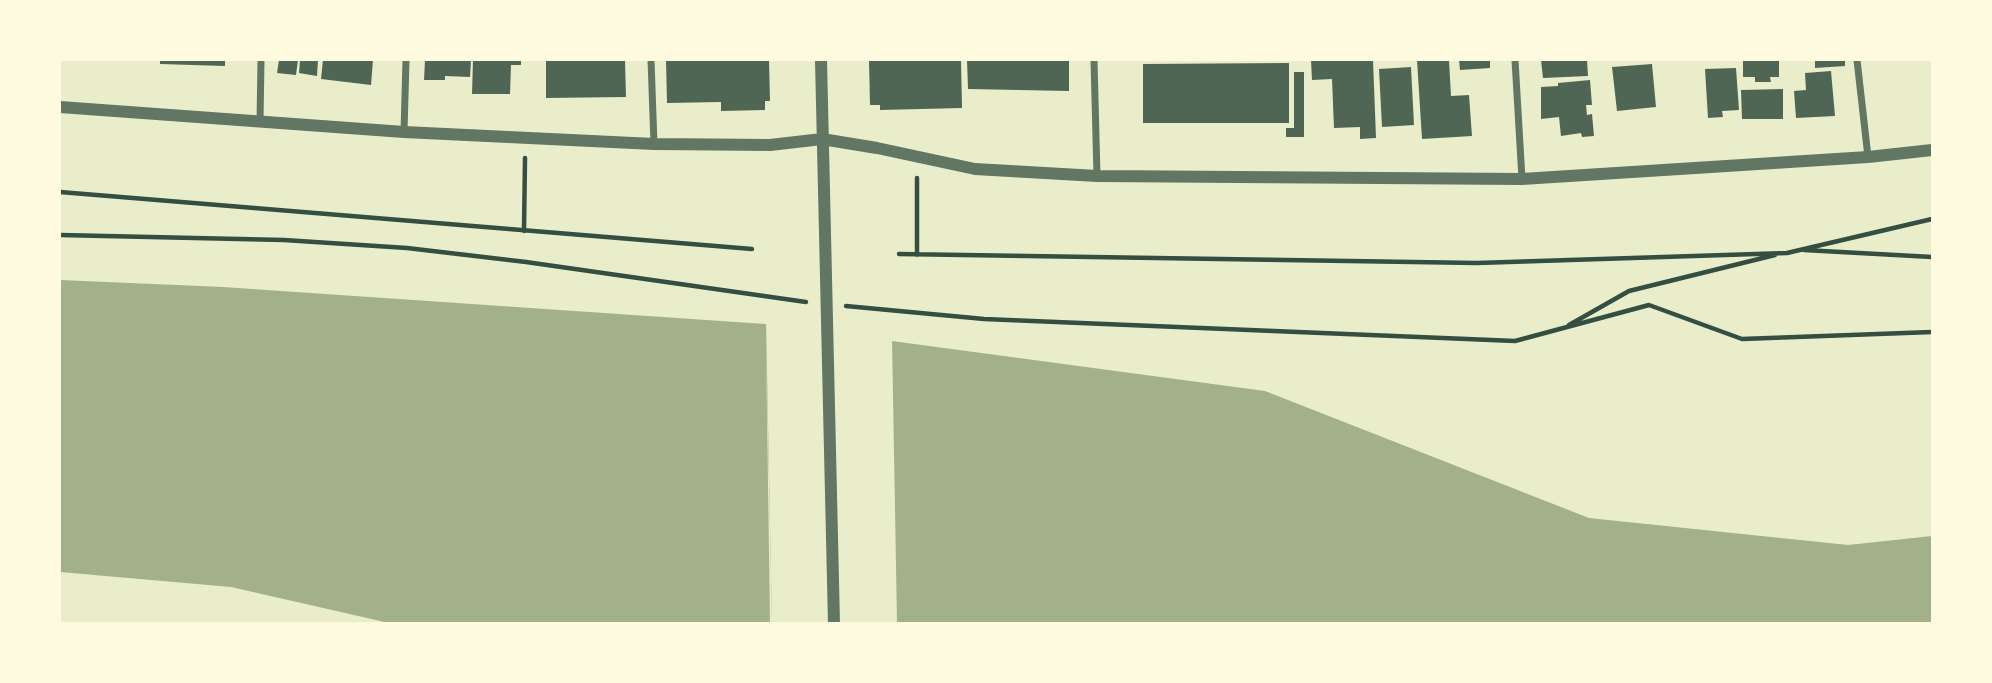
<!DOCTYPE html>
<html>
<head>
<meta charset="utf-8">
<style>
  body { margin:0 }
  #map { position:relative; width:1992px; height:683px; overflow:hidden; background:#e9edc9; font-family:"PT Sans Narrow",sans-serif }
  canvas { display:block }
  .frame { position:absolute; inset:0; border:61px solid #fefae0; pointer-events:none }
</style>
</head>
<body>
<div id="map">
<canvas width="1992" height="683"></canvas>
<div class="frame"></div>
</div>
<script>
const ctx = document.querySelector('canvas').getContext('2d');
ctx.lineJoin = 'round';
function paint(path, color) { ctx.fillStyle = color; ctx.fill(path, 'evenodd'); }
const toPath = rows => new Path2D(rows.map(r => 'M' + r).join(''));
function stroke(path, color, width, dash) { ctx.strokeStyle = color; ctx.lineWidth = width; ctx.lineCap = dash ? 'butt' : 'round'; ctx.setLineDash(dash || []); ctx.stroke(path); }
const water = toPath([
  [60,280,223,287,765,324,1265,391,1589,518,1848,545,1932,536,1932,623,772,623,766,341,770,623,389,623,231,587,60,572]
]);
const pier = toPath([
  [766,321,892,338,897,623,772,623]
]);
const building = toPath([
  [160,60,225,60,225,66,160,64],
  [279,60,298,60,296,75,277,73],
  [300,60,318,60,317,76,299,73],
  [323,60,373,60,371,85,321,79],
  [425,60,471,60,470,77,445,76,445,80,424,80],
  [473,60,521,60,521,65,511,65,510,94,472,94],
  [546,60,625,60,626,97,546,98],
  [666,60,769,60,770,101,765,101,765,110,721,111,721,102,667,103],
  [869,60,961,60,962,108,880,110,880,105,870,105],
  [967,60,1069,60,1069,91,968,89],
  [1311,60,1373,60,1376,138,1360,139,1360,127,1334,128,1332,79,1312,80],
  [1417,60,1449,60,1451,96,1469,95,1472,136,1422,139],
  [1459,60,1490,60,1490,68,1460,70],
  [1541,60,1587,60,1588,76,1543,78],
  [1743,60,1779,60,1779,77,1770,77,1771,82,1755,82,1755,77,1743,77],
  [1815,60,1845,60,1845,66,1815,68],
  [1289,63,1289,123,1143,123,1143,64],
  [1652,64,1656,107,1617,111,1612,67],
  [1411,67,1414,125,1382,127,1379,69],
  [1736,68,1739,110,1722,111,1723,117,1708,118,1705,69],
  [1831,71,1835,116,1796,118,1794,91,1806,90,1805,73],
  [1294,72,1304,72,1304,137,1286,137,1286,128,1294,128],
  [1590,80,1592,105,1586,105,1587,115,1592,114,1594,136,1582,137,1581,133,1561,136,1559,117,1541,119,1541,87,1558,86,1558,83],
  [1783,89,1783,119,1742,119,1741,90]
]);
const path = toPath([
  [917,178,917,255],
  [60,192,752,249],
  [524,231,525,158],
  [60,235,284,240,407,248,526,262,806,302],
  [1804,250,1932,257],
  [1787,253,1932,219],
  [899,254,1477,263,1787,253],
  [846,306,984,319,1515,341,1649,305,1742,339,1932,332],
  [1569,325,1629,291,1775,255]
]);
const minor = toPath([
  [651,60,654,144],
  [1094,60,1097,176],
  [1515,60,1522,179],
  [1857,60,1868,157],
  [260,122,261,60],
  [404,132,406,60]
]);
const tertiary = toPath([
  [821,60,834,624],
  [60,107,404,132,654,144,770,145,822,139,877,148,975,169,1097,176,1522,179,1868,157,1932,150]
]);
paint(water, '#a3b18a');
paint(pier, '#e9edc9');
paint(building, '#4f6655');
stroke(path, '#344e41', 4.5);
stroke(minor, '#617663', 7);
stroke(tertiary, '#617663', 12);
</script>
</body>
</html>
